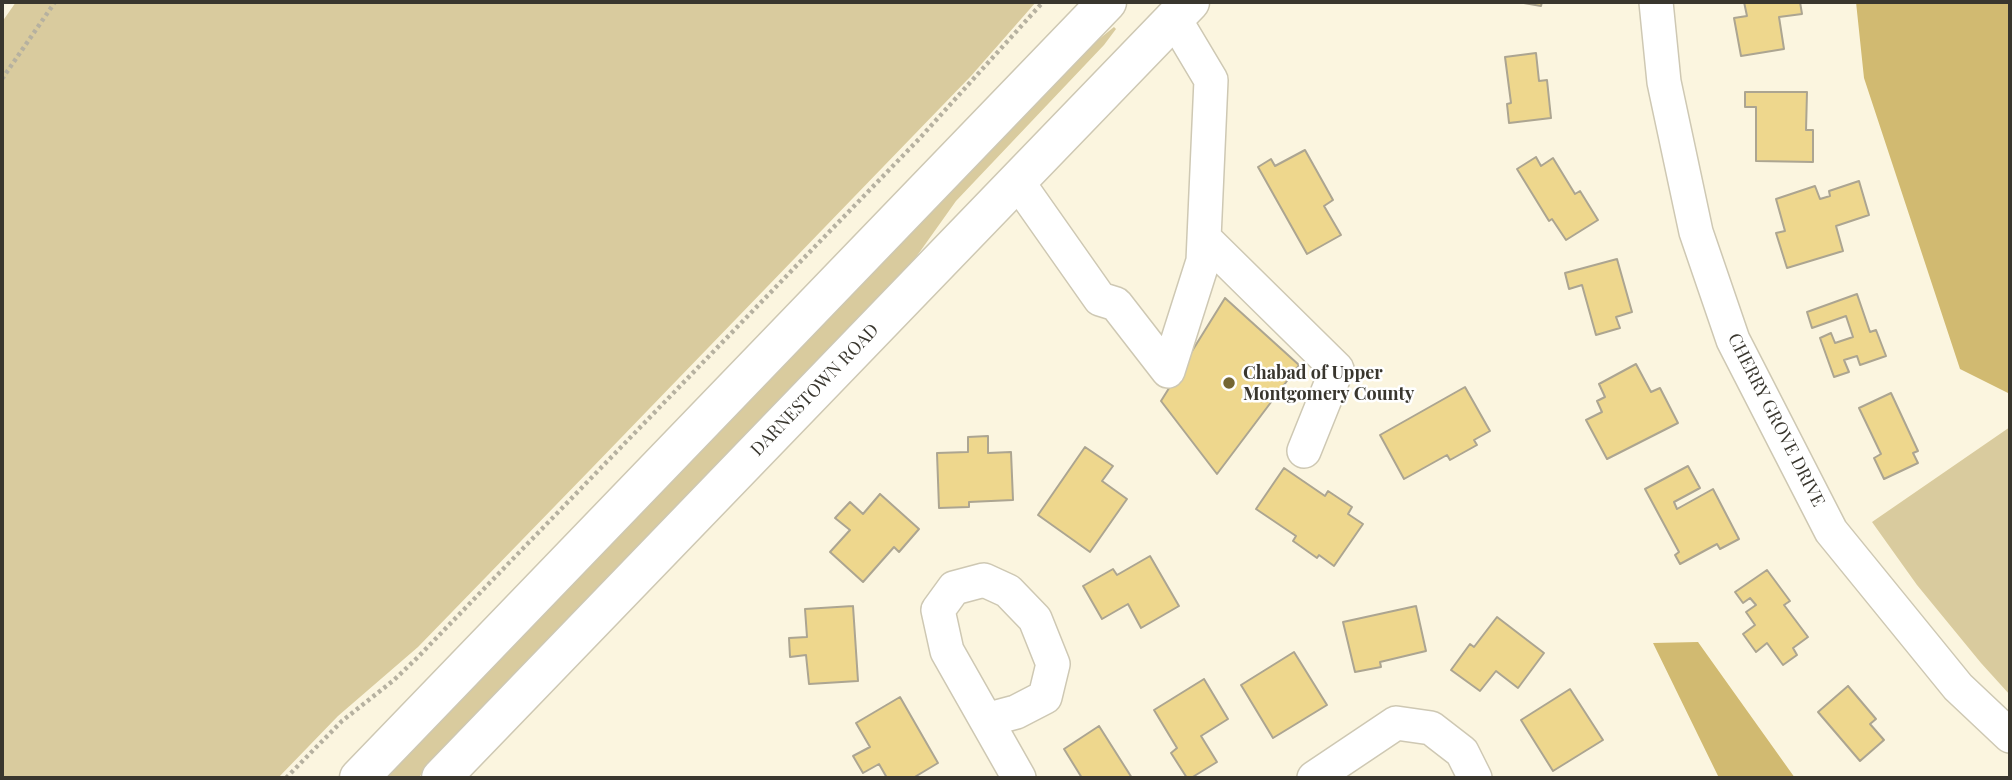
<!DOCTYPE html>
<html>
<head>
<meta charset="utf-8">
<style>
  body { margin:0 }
  #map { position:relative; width:2012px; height:780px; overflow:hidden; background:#fbf5df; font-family:"Playfair Display",serif }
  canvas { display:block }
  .frame { position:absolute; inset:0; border:4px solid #39362e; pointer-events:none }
</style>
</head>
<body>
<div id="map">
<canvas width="2012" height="780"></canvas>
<div class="frame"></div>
</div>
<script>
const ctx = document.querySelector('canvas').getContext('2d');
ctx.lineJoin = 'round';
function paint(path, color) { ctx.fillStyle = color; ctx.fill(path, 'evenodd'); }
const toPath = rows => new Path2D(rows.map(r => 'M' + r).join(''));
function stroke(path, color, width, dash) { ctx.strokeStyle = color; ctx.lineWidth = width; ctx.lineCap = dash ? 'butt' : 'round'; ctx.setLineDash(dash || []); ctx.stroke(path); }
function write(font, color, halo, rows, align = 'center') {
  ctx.font = font + ' "Playfair Display",serif'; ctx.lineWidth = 5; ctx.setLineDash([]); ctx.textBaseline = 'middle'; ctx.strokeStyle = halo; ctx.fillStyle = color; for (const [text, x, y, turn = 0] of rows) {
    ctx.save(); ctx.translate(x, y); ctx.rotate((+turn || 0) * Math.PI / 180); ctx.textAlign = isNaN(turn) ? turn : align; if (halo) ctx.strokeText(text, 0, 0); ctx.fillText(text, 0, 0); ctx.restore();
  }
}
const green = toPath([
  [16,2,1036,2,971,76,590,470,418,647,338,716,278,778,2,778,2,22],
  [1114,27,1116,29,1104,45,956,201,914,260,882,297,418,778,384,778,1093,44],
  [2010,427,2010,695,1981,663,1917,585,1872,522]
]);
const forest = toPath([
  [1856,2,2010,2,2010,394,1960,369,1864,78],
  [1698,642,1795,778,1719,778,1653,643]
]);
const building = toPath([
  [1518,2,1542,2,1541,6,1518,2],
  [1744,2,1800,2,1802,14,1779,17,1784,49,1741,56,1734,18,1747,16,1744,2],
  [1536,53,1539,81,1547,80,1551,118,1509,123,1507,104,1511,103,1505,57,1536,53],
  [1745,92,1807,92,1806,130,1813,130,1813,162,1756,161,1756,107,1745,107,1745,92],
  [1305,150,1333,200,1324,206,1341,235,1307,254,1258,167,1271,159,1275,166,1305,150],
  [1536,157,1541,166,1553,158,1575,194,1580,191,1598,220,1566,240,1552,219,1549,221,1517,169,1536,157],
  [1859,181,1869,215,1836,226,1843,251,1787,268,1776,233,1785,231,1776,199,1815,186,1820,199,1830,196,1829,191,1859,181],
  [1617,259,1632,312,1616,317,1620,328,1596,335,1582,285,1569,289,1565,273,1617,259],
  [1857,294,1870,332,1876,330,1886,356,1860,365,1857,356,1844,360,1849,372,1834,377,1820,338,1831,333,1835,343,1853,337,1846,316,1812,328,1807,312,1857,294],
  [1225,298,1299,365,1217,474,1161,401,1225,298],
  [1636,364,1651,392,1660,388,1678,423,1607,459,1586,420,1602,412,1597,401,1605,397,1599,384,1636,364],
  [1465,387,1490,431,1474,440,1477,445,1450,460,1447,455,1404,479,1380,435,1465,387],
  [1891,393,1918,451,1913,453,1918,463,1884,479,1874,458,1881,454,1859,408,1891,393],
  [988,436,988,453,1011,452,1013,500,969,502,969,507,939,508,937,453,968,452,968,437,988,436],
  [1085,447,1113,466,1102,481,1127,499,1090,552,1038,515,1085,447],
  [1688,466,1700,488,1674,502,1677,509,1713,489,1739,539,1720,549,1717,544,1680,564,1675,555,1679,552,1645,489,1688,466],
  [1284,468,1325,496,1328,491,1352,507,1348,514,1363,524,1334,566,1319,555,1317,558,1293,541,1296,536,1256,509,1284,468],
  [880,494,919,529,899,552,894,547,863,582,830,552,850,530,835,518,850,502,863,514,880,494],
  [1150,556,1179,606,1141,628,1128,604,1102,619,1083,586,1113,569,1117,575,1150,556],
  [1767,570,1790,601,1784,605,1808,637,1793,648,1797,655,1783,665,1767,643,1756,652,1743,634,1755,625,1746,612,1756,605,1750,598,1743,603,1735,592,1767,570],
  [853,606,858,681,809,684,806,655,790,657,789,638,807,637,805,609,853,606],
  [1416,606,1426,651,1380,662,1381,667,1355,672,1343,622,1416,606],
  [1497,617,1544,653,1518,688,1496,671,1480,691,1451,670,1470,644,1474,647,1497,617],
  [1294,652,1327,705,1273,738,1241,685,1294,652],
  [1204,679,1228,719,1201,736,1217,762,1191,778,1187,778,1171,753,1177,748,1154,710,1204,679],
  [1848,686,1876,719,1870,724,1884,740,1860,761,1818,712,1848,686],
  [1570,689,1603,740,1553,771,1521,720,1570,689],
  [900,697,938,763,913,778,887,778,879,764,863,773,853,756,870,747,856,723,900,697],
  [1099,726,1132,778,1082,778,1064,749,1099,726]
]);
const path = toPath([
  [2,79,55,2],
  [286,778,342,721,394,680,418,657,919,139,1043,2]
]);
const minor = toPath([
  [1656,2,1664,82,1696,232,1733,340,1831,531,1958,687,2010,736],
  [1017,181,1100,299,1116,304,1168,371,1203,261,1211,80,1174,18],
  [1204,238,1337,369,1304,451],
  [986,720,1016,712,1045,697,1053,664,1035,619,1008,591,984,580,954,588,938,610,947,651,1019,778],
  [1314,778,1396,723,1431,728,1462,752,1475,778]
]);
const major = toPath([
  [359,778,1107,2],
  [441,778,1190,2]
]);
const markers = [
  [1229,383,7,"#746532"]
];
const poiNames = [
  ["Chabad of Upper",1243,373],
  ["Montgomery County",1243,394]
];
const streetNames = [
  ["DARNESTOWN ROAD",815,390,-46],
  ["CHERRY GROVE DRIVE",1776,420,63]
];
paint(green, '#d9cb9e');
paint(forest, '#d1ba71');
paint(building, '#eed78d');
stroke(building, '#aca591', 2);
stroke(minor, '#cec8b3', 36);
stroke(major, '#cec8b3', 41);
stroke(path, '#b6b1a0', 4.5, [3.5, 3.5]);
stroke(minor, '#fff', 33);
stroke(major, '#fff', 38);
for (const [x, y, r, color] of markers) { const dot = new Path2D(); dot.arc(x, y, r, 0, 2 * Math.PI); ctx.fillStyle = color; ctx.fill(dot); stroke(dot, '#fff', 2.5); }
write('bold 18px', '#39362e', '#fff', poiNames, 'left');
write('18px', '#39362e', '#fff', streetNames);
</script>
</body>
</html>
